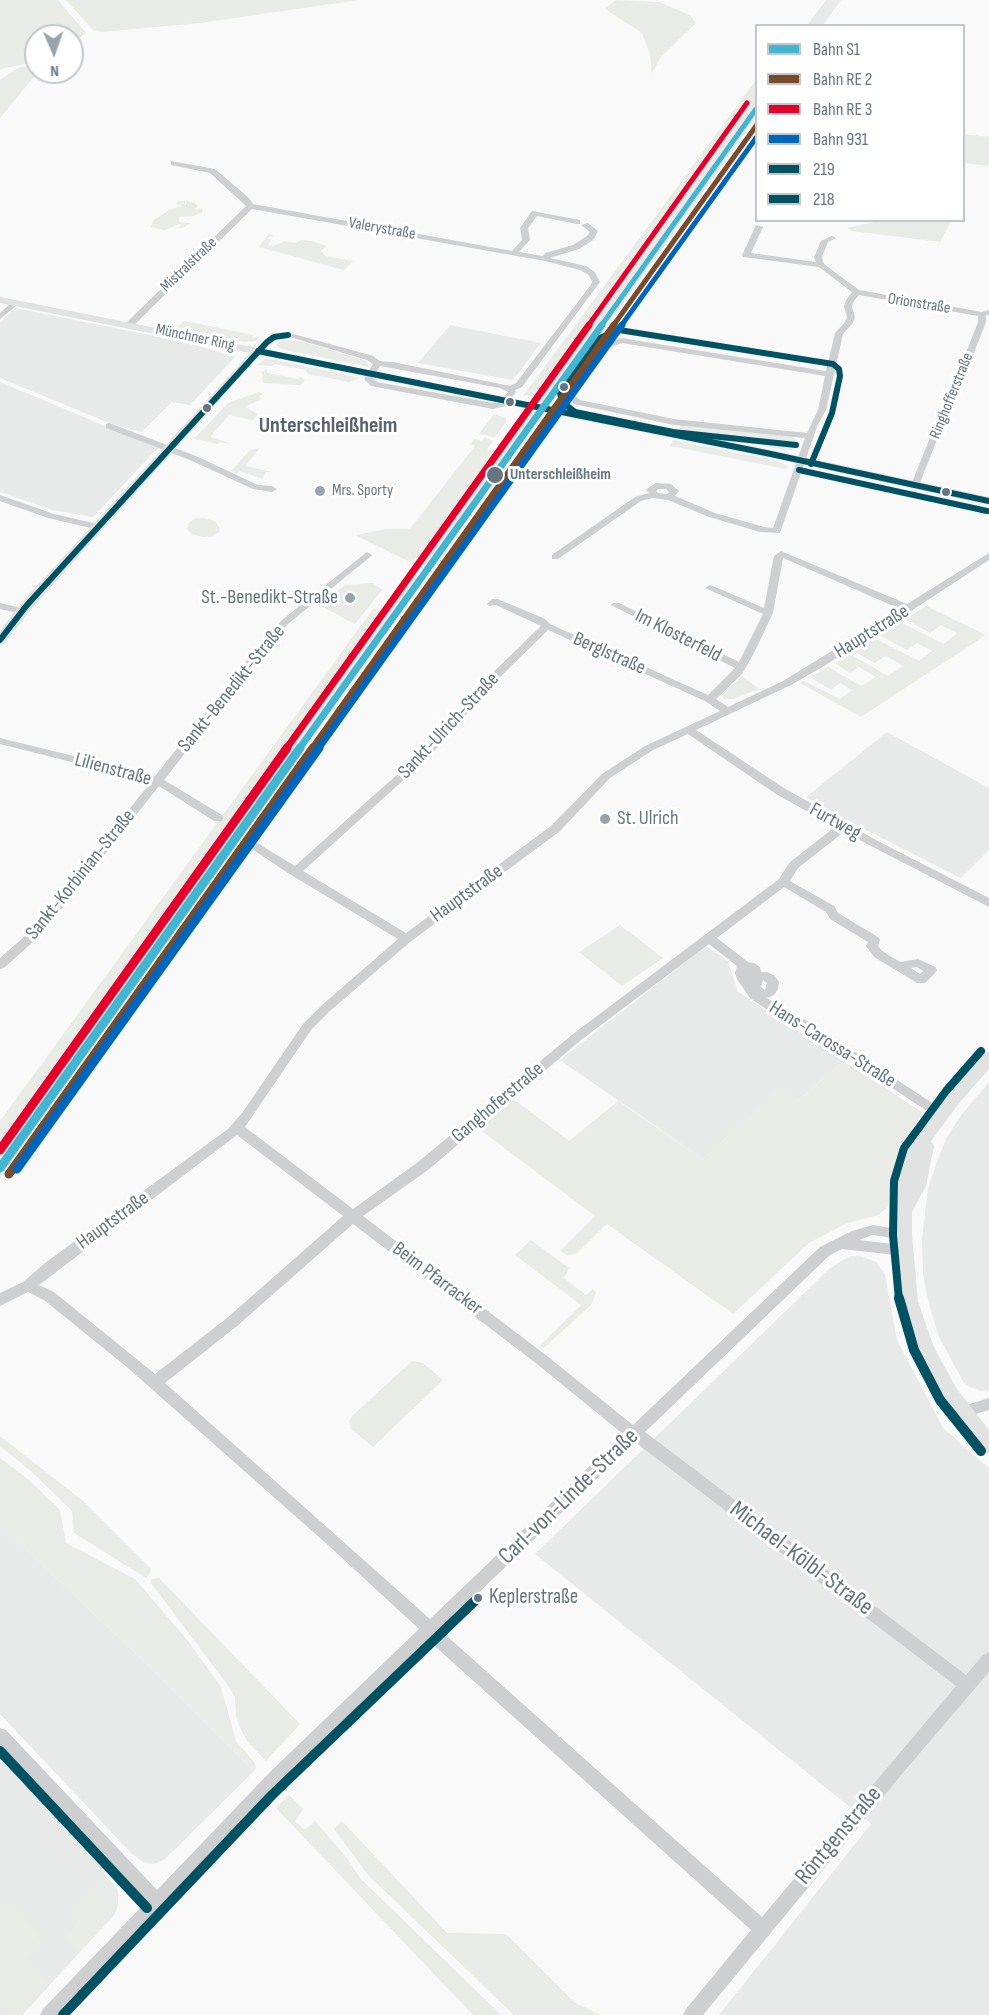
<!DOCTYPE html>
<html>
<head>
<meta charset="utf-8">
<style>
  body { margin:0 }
  #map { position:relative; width:989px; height:2015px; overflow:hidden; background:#f9f9f9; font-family:"Sofia Sans Condensed",sans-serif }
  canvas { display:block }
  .legend { position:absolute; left:755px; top:24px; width:210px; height:198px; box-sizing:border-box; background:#fff; border:2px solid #c1c8cd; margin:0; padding:8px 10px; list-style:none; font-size:18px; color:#657683 }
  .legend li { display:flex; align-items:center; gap:12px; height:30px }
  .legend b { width:30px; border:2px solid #c1c8cd }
  .north { position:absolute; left:24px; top:24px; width:60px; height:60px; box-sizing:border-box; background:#fff; border:2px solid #c1c8cd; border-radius:50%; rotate:178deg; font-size:16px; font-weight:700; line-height:24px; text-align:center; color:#657683 }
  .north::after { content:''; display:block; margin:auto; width:21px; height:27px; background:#99a4ac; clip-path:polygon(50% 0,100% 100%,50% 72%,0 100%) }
</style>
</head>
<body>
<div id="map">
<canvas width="989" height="2015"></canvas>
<ul class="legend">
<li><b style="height:8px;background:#42b5d2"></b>Bahn S1</li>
<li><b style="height:8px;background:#7a4b2a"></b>Bahn RE 2</li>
<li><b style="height:8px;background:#e4002b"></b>Bahn RE 3</li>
<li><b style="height:8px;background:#0065bd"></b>Bahn 931</li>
<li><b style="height:8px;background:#005262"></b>219</li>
<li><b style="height:8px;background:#005262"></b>218</li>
</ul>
<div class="north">N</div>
</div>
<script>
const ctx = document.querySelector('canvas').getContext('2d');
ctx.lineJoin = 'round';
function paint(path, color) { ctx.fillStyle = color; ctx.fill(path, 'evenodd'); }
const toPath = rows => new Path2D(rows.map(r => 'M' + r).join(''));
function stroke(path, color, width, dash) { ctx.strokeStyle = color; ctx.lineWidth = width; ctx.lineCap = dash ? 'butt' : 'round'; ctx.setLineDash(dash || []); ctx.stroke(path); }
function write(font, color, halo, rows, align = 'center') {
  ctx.font = font + ' "Sofia Sans Condensed",sans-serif'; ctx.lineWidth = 6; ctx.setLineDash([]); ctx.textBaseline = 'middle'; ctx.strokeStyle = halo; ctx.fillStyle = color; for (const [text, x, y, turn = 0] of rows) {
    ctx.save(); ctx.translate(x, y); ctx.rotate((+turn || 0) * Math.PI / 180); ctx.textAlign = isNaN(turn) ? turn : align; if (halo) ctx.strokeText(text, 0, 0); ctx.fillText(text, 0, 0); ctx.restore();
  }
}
const built = toPath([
  [826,0,841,0,823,25,807,26],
  [756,96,756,118,741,137,742,138,553,400,535,422,429,573,417,567,422,565],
  [15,308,189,343,235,357,190,405,172,402,142,432,114,425,0,378,0,322],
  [450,325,541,343,513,380,418,363],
  [0,382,158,448,93,517,52,510,0,492],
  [413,574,426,578,0,1178,0,1148],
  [887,732,989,788,989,850,961,878,846,820,806,797],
  [706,946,728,961,738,992,843,1061,799,1100,781,1088,703,1159,560,1060],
  [989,1082,989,1390,982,1391,969,1387,964,1383,939,1337,929,1304,923,1274,922,1239,928,1188,937,1161,947,1137,962,1114],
  [850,1256,861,1256,876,1262,885,1274,897,1340,943,1428,989,1468,989,2015,719,2015,871,1824,535,1554,829,1269],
  [0,1525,151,1668,254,1771,164,1860,154,1864,143,1862,132,1854,0,1714],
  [0,1759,100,1866,118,1891,118,1905,114,1915,22,2015,0,2015]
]);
const green = toPath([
  [0,0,58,0,86,33,72,44,72,36,36,36,36,62,0,69],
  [66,0,359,0,200,23,102,32,93,30],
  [616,0,659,2,690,15,696,23,661,57,652,73,650,54,642,33,605,9],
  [36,64,36,72,38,72,0,118,0,80,18,68],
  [756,80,756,96,540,399,527,395,523,396],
  [964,134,989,137,989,166,964,163],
  [178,201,185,201,185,205,187,201,194,203,198,206,194,210,202,208,203,212,194,216,179,217,179,222,190,223,185,227,178,228,181,225,179,224,165,230,151,227,153,221,169,210,182,206,176,204],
  [880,221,880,220,951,221,940,242,852,231,847,228],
  [269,234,274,236,266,238,271,240,268,245,273,246,285,241,296,243,302,240,312,241,327,246,317,254,321,251,325,256,353,261,344,270,259,247],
  [184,321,253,335,252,338,260,337,255,341,244,342,177,328],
  [282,340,300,341,367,361,369,367,281,349,276,345],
  [265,359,277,360,360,378,349,382,308,374,306,370,274,364,272,366,257,365],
  [267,369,267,373,299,379,300,377,305,380,300,385,263,383,262,372],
  [259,392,263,394,259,396,261,399,245,407,258,414,253,420,229,415,210,437,232,444,220,442,218,444,194,439,228,403],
  [494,414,506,418,506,422,495,437,479,434],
  [681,426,789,436,796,439,798,444,794,449,785,450,680,429],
  [485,437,493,441,487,450,497,452,464,499,460,498,458,501,462,502,426,553,418,556,412,563,355,535,387,529,410,529,475,446,471,444,474,439,482,441],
  [673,440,778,461,789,467,785,469,670,446],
  [260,448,245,466,272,472,266,472,263,479,240,471,236,474,231,471,250,450],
  [203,518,215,521,220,529,219,532,213,536,203,537,192,534,187,529,188,524,193,519],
  [373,583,382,590,355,624,319,605,345,585],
  [926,606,986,635,861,717,800,683,804,681,840,699,852,690,840,683,831,690,810,677,828,667,861,686,876,677,859,667,850,673,835,663,850,654,888,676,903,666,886,656,874,663,854,651,871,640,878,640,919,661,932,651,917,643,907,650,879,635,900,622,944,644,957,633,941,625,930,633,905,619],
  [373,609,387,612,0,1148,0,1121],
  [742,676,759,689,733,699,724,699,722,694],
  [620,925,663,958,622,986,579,952],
  [843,1061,922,1112,901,1155,890,1191,888,1207,878,1215,845,1224,809,1243,733,1314,607,1224,576,1254,567,1255,560,1251,595,1216,475,1126,512,1098,569,1141,618,1101,703,1159,781,1087,799,1100],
  [531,1240,569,1268,564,1278,586,1295,593,1289,596,1293,591,1305,545,1347,538,1348,581,1305,515,1255],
  [412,1361,423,1363,443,1380,373,1447,351,1429,349,1422,351,1417],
  [0,1436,83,1501,151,1569,149,1575,146,1578,74,1533,72,1511,33,1473,0,1446],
  [0,1458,29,1480,60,1510,66,1543,135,1579,189,1642,221,1687,236,1741,254,1762,256,1768,254,1771,151,1668,0,1525],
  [159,1578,300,1724,266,1761,247,1741,241,1730,236,1716,235,1697,226,1683,151,1583,151,1579],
  [289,1795,303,1809,295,1821,305,1830,315,1821,347,1858,360,1878,501,2015,473,2015,276,1808],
  [342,1821,447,1933,506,1934,575,2003,601,2015,514,2015,369,1876,334,1829],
  [108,1876,118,1891,118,1905,114,1915,80,1952,65,1935,79,1921,72,1912],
  [10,1902,43,1942,26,1958,49,1986,22,2015,12,2015,0,2003,0,1912]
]);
const street = toPath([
  [171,161,215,169,249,198,253,204,512,251,522,240,520,228,532,211,580,220,580,224,577,224,537,216,528,228,530,240,519,252,543,256,545,253,573,245,587,236,590,232,581,225,588,223,598,231,593,240,579,249,550,258,586,266,595,272,600,282,522,387,515,390,516,392,506,406,493,409,371,386,364,379,373,364,367,360,290,337,276,339,261,353,254,351,271,335,290,333,373,356,380,361,393,362,510,386,516,383,590,286,592,282,589,275,580,270,545,261,252,209,132,327,126,327,126,323,246,206,210,173,171,165,171,161],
  [380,366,500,388,508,392,500,402,493,403,377,382,373,378,380,366],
  [756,225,763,227,751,253,816,262,814,257,821,241,832,236,836,238,828,242,822,257,824,264,859,290,982,312,989,310,989,315,986,315,986,322,956,399,945,420,919,485,915,488,911,485,937,420,948,399,978,322,978,316,859,295,854,301,852,307,855,317,853,323,843,334,826,410,818,424,780,533,760,532,709,517,668,500,652,498,641,501,558,559,552,559,552,555,635,497,649,493,646,490,648,488,656,483,671,484,679,491,675,496,715,513,764,527,773,528,805,438,674,425,574,404,566,395,602,344,621,338,826,371,835,333,845,322,847,317,844,307,846,300,852,292,819,267,743,257,742,255,756,225],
  [622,343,825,376,818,410,807,433,674,419,580,400,574,395,608,348,622,343],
  [658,489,666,489,669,492,667,494,658,493,656,491,658,489],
  [13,301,20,303,0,319,0,313,13,301],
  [109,423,196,456,258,485,272,486,277,489,272,492,253,489,190,460,106,428,106,424,109,423],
  [0,495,54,514,102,525,104,527,99,530,48,518,0,501,0,495],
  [781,551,907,604,989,553,989,560,914,609,912,611,908,612,824,666,791,685,696,730,784,788,874,839,989,898,989,907,844,832,798,868,790,881,834,906,838,913,878,937,880,940,878,946,882,951,900,962,918,959,935,967,937,970,935,973,925,983,917,983,874,957,866,946,868,942,830,919,826,912,784,887,717,938,748,962,754,963,760,967,761,972,767,972,775,976,779,982,778,989,774,995,767,998,793,1016,811,1022,823,1037,833,1044,852,1050,944,1111,946,1114,944,1117,936,1117,844,1056,825,1050,815,1043,803,1028,785,1022,750,998,737,979,735,973,737,966,709,944,581,1040,428,1170,363,1216,547,1356,633,1425,820,1247,852,1231,873,1225,908,1231,910,1235,908,1239,903,1240,873,1235,859,1240,909,1246,911,1250,909,1254,904,1256,842,1249,830,1255,645,1432,966,1675,983,1655,989,1652,989,1672,907,1768,703,2015,683,2015,686,2009,751,1930,429,1641,283,1783,61,2015,40,2015,43,2009,145,1903,0,1748,0,1728,6,1730,157,1890,271,1771,419,1629,329,1546,128,1368,44,1300,28,1292,0,1306,0,1293,23,1282,45,1263,228,1129,242,1113,303,1024,322,1005,398,939,291,875,249,847,255,843,259,844,295,866,420,754,482,683,541,626,496,605,489,606,487,604,492,599,498,599,545,619,550,624,708,695,735,668,611,605,613,603,619,603,739,662,763,614,705,588,710,585,713,586,764,608,774,556,781,551],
  [783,558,900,609,783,681,728,707,716,699,742,674,755,651,773,613,783,558],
  [548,630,705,701,720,711,645,746,602,774,551,826,406,933,303,871,428,758,490,687,548,630],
  [688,734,776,794,835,827,790,862,779,879,573,1034,418,1162,353,1209,245,1127,311,1030,330,1011,410,942,559,832,610,778,653,750,688,734],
  [917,967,923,971,920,974,911,968,917,967],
  [763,980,767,983,765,990,761,987,763,980],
  [237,1135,343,1216,227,1318,155,1374,54,1292,39,1285,237,1135],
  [353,1224,537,1364,623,1434,430,1619,165,1383,237,1326,353,1224],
  [635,1442,956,1686,762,1917,440,1630,635,1442],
  [367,552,372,555,370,557,288,624,270,645,164,780,222,815,223,818,222,821,214,821,159,786,42,934,4,968,0,969,0,958,34,928,151,782,0,744,0,738,155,776,262,641,282,620,367,552],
  [0,603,25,609,27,611,22,614,0,609,0,603],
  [989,1398,989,1410,962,1418,957,1416,955,1412,957,1408,989,1398]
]);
const secondary = toPath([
  [0,297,771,450,989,497,989,505,771,458,260,355,32,608,5,643,0,644,0,631,22,602,250,353,0,303,0,297],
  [989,1052,989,1069,960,1102,931,1141,934,1146,926,1186,912,1212,912,1235,918,1301,933,1345,956,1388,989,1430,989,1454,982,1451,942,1400,914,1346,900,1301,894,1235,895,1182,905,1152,948,1092,983,1053,989,1052]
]);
const bus1 = toPath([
  [258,351,771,454,989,501],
  [0,640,27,605,267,342,274,337,288,335]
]);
const bus2Far2 = toPath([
  [796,445,673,432,575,412,562,402,560,393,597,339,619,330,833,364,839,369,840,376,832,413,811,464],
  [799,470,987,511]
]);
const bus2Far1 = toPath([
  [899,1300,893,1235,894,1181,904,1148,946,1091,981,1051]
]);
const bus2 = toPath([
  [899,1298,914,1350,940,1400,981,1451],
  [0,1751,147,1908],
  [63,2015,272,1795,478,1598]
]);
const rail1Far2 = toPath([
  [601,326,756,109]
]);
const rail1Far1 = toPath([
  [299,749,602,325]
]);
const rail1 = toPath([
  [0,1168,300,748]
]);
const rail2Far2 = toPath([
  [613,326,756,126]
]);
const rail2Far1 = toPath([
  [312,749,614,325]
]);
const rail2 = toPath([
  [9,1174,313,748]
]);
const rail3Far2 = toPath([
  [588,326,747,103]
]);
const rail3Far1 = toPath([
  [286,749,589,325]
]);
const rail3 = toPath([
  [0,1150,287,748]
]);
const rail4Far2 = toPath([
  [621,326,756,138]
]);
const rail4Far1 = toPath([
  [318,749,622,325]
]);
const rail4 = toPath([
  [17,1169,319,748]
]);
const markers = [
  [564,387,5,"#657683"],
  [510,402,5,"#657683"],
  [207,408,5,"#657683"],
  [495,475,9,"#657683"],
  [320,491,6,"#99a4ac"],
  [946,492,5,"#657683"],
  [350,598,6,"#99a4ac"],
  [605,819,6,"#99a4ac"],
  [478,1598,5,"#657683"]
];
const farStreetnames = [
  ["Valerystraße",382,229,10],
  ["Mistralstraße",189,265,-44],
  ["Orionstraße",919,304,9],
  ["Münchner Ring",195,338,12],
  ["Ringhofferstraße",952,396,-68]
];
const farStopnames = [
  ["Unterschleißheim",510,475]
];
const farPoinames = [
  ["Mrs. Sporty",332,491]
];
const poiNames = [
  ["St.-Benedikt-Straße",338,598],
  ["St. Ulrich",617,819,"left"]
];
const streetNames = [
  ["Hauptstraße",872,632,-32],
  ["Im Klosterfeld",678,636,27],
  ["Berglstraße",609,654,24],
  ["Sankt-Benedikt-Straße",232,689,-51],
  ["Sankt-Ulrich-Straße",449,726,-47],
  ["Lilienstraße",113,770,15],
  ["Furtweg",835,822,29],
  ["Sankt-Korbinian-Straße",81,875,-51],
  ["Hauptstraße",467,894,-36],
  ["Hans-Carossa-Straße",832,1045,32],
  ["Ganghoferstraße",498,1103,-40],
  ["Hauptstraße",113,1221,-36],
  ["Beim Pfarracker",437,1279,37]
];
const nearBusnames = [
  ["Keplerstraße",489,1598]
];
const farDistrictnames = [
  ["Unterschleißheim",328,426]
];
const nearStreetnames = [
  ["Carl-von-Linde-Straße",569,1497,-44],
  ["Michael-Kölbl-Straße",801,1559,37],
  ["Röntgenstraße",839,1836,-50]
];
paint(built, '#e8e9e9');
paint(green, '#e8ebe6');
paint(street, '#cecfd0');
paint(secondary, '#e1e2e2');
stroke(bus1, '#005262', 6);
stroke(bus2Far2, '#005262', 6);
stroke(bus2Far1, '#005262', 8);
stroke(bus2, '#005262', 10);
stroke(rail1Far2, '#42b5d2', 5);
stroke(rail1Far1, '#42b5d2', 7);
stroke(rail1, '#42b5d2', 9);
stroke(rail2Far2, '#7a4b2a', 5);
stroke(rail2Far1, '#7a4b2a', 7);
stroke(rail2, '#7a4b2a', 9);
stroke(rail3Far2, '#e4002b', 5);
stroke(rail3Far1, '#e4002b', 7);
stroke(rail3, '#e4002b', 9);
stroke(rail4Far2, '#0065bd', 5);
stroke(rail4Far1, '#0065bd', 7);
stroke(rail4, '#0065bd', 9);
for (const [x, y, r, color] of markers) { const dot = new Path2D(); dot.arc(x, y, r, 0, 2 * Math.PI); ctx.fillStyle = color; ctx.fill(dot); stroke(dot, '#fff', 2); }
write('16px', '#657683', '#fff', farStreetnames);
write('bold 16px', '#657683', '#fff', farStopnames, 'left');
write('16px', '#657683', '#fff', farPoinames, 'left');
write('20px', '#657683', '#fff', poiNames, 'right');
write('20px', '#657683', '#fff', streetNames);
write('21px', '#657683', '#fff', nearBusnames, 'left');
write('bold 22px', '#57646e', '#fff', farDistrictnames);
write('24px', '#657683', '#fff', nearStreetnames);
</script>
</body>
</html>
